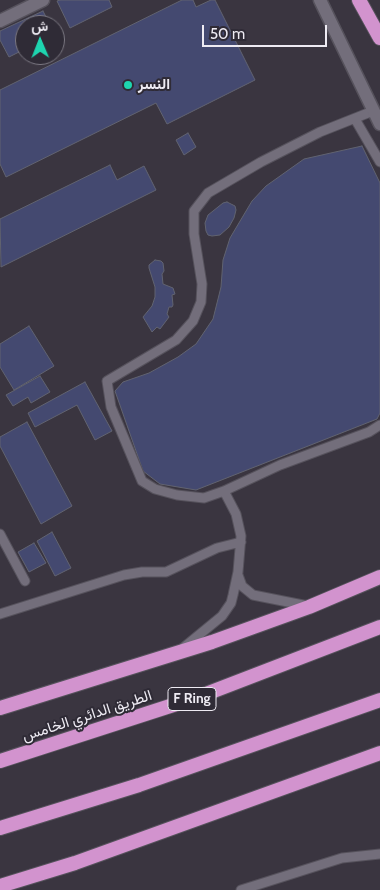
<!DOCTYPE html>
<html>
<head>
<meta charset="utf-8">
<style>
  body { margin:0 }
  #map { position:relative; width:380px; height:890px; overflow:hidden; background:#3a3540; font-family:Cabin,Vazirmatn,sans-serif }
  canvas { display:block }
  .north { position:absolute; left:15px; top:15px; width:50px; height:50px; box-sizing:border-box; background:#2f2b36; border:1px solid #7b7882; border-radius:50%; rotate:359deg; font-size:14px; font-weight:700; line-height:20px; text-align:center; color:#eeebf3 }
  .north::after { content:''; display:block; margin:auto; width:18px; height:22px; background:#1ed5b0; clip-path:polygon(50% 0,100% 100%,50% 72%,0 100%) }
  .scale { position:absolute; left:202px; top:25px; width:125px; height:22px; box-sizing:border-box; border:2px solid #eeebf3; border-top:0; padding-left:6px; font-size:15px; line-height:18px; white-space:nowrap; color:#eeebf3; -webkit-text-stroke:4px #2f2b36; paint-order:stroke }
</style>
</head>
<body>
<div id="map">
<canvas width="380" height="890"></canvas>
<div class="north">ش</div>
<div class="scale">50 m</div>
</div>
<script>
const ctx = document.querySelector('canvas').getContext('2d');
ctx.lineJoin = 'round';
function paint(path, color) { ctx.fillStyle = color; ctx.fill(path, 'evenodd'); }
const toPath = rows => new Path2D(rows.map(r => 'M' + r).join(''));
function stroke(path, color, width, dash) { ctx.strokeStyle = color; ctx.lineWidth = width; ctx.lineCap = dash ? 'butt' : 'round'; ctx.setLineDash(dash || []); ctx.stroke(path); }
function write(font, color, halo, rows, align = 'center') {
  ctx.font = font + ' Cabin,Vazirmatn,sans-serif'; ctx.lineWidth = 4; ctx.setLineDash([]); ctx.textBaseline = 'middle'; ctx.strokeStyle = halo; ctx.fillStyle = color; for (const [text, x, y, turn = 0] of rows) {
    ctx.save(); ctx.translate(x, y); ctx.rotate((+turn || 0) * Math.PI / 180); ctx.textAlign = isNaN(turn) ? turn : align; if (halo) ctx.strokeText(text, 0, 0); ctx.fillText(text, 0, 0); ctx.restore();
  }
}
const building = toPath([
  [60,0,109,0,112,7,70,28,57,1,60,0],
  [182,0,193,0,196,7,211,0,215,0,255,80,167,124,156,103,6,177,0,164,0,90,182,0],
  [43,11,50,25,25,25,25,49,9,57,0,40,0,31,43,11],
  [188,133,196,147,184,155,176,140,188,133],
  [362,146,380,183,380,413,377,419,196,490,160,484,143,471,115,391,123,382,149,373,178,357,196,344,213,319,221,287,223,260,230,238,252,201,266,186,304,159,362,146],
  [110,165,117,180,144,166,156,190,1,267,0,219,110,165],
  [227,202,235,206,236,210,234,218,229,227,220,235,212,236,208,235,206,231,205,223,208,215,223,203,227,202],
  [155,260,161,261,163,263,164,271,162,274,163,284,173,288,175,294,172,295,173,305,172,307,169,307,167,314,169,317,160,329,157,327,152,332,143,317,152,306,155,297,155,287,149,268,149,265,155,260],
  [29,326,54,366,14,390,0,367,0,344,29,326],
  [40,376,50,392,31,403,28,397,13,406,6,395,40,376],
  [85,382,112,431,95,440,77,405,35,427,28,413,85,382],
  [27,422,72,506,41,524,0,446,0,437,27,422],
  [52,532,71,568,55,576,37,541,52,532],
  [34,543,46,563,29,572,18,552,34,543]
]);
const service = toPath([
  [373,111,320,132,261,162,208,193,194,211,194,234,202,284,201,302,193,321,176,340,107,381,111,407,142,481,155,489,177,495,204,498,224,491,280,465,369,432,380,425],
  [355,119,380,162],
  [0,534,25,581],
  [238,575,242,586,253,595,308,606],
  [0,614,124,575,142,572,166,572,217,548,241,542],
  [183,648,222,616,231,603,233,595,238,572,241,536,236,514,224,491],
  [241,890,342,858,380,854]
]);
const minor = toPath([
  [0,21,43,0]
]);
const tertiary = toPath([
  [320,0,380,124]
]);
const trunk = toPath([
  [359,0,380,38],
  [0,708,212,642,309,607,380,577],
  [0,761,198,697,380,627],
  [0,828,139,785,380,700],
  [0,886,75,863,380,753]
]);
const markers = [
  [128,85,5,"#1ed5b0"]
];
const shields = [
  [192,699,48]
];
const shieldNames = [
  ["F Ring",192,699]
];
const poiNames = [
  ["النسر",138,85]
];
const streetNames = [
  ["الطريق الدائري الخامس",87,716,-18]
];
paint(building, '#444970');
stroke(building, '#616370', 1);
stroke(service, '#56525c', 11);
stroke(minor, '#56525c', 15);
stroke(tertiary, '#56525c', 15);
stroke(trunk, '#56525c', 16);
stroke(service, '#736e7b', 9);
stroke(minor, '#736e7b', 12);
stroke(tertiary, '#736e7b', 12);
stroke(trunk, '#d293ce', 14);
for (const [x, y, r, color] of markers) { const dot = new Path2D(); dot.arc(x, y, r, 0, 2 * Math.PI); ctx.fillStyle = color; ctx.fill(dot); stroke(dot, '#2f2b36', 2); }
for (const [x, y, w] of shields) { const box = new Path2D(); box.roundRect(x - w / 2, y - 11.5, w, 23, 4); ctx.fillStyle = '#2f2b36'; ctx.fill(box); stroke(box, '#eeebf3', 1); }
write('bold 14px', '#eeebf3', null, shieldNames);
write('bold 15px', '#eeebf3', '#2f2b36', poiNames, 'left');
write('15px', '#eeebf3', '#2f2b36', streetNames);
</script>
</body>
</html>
